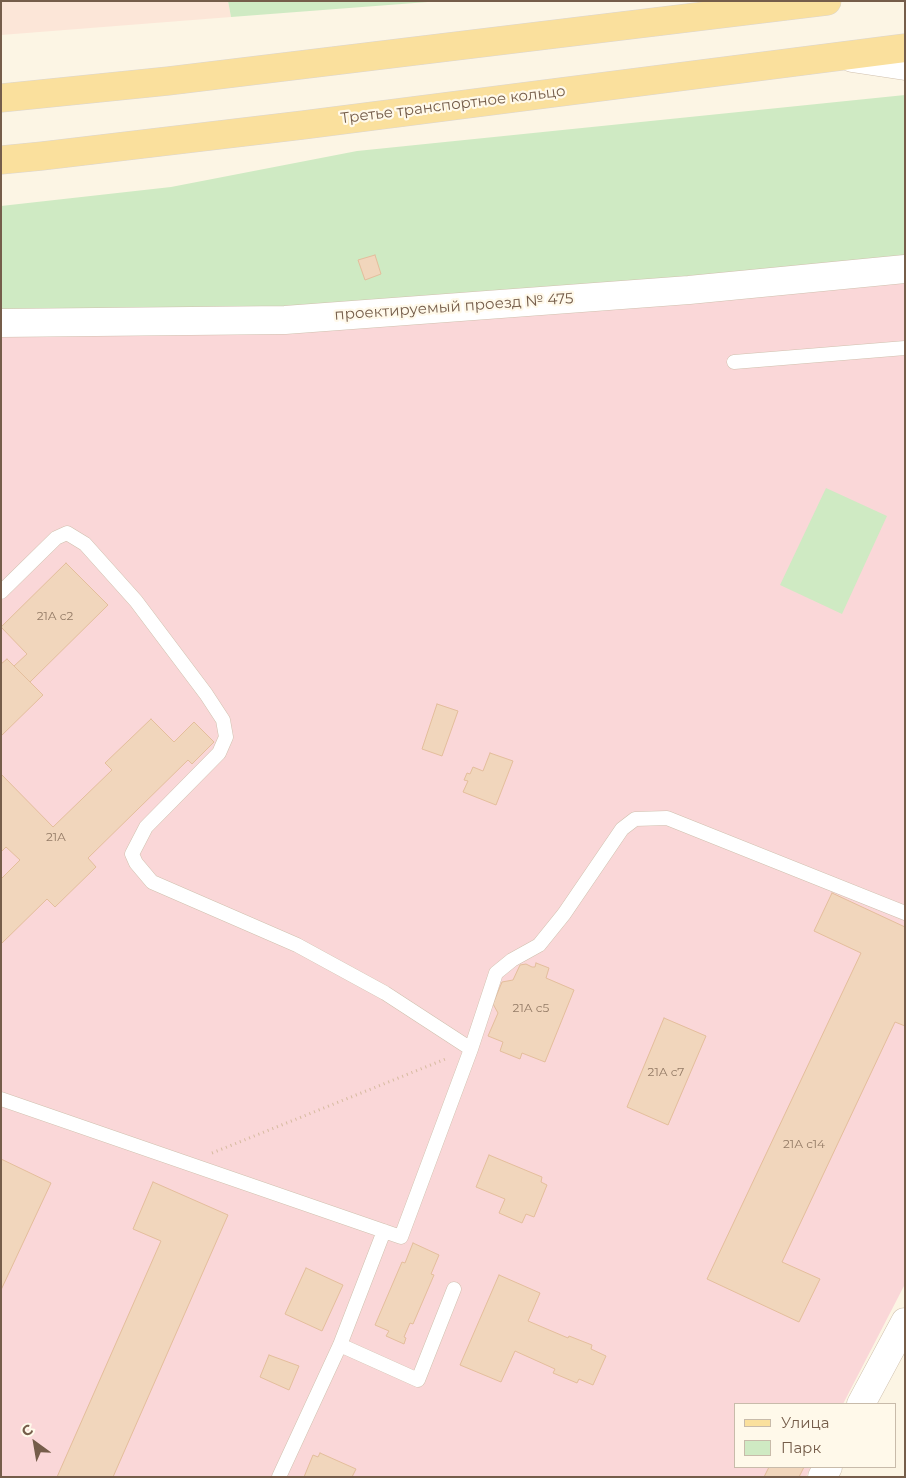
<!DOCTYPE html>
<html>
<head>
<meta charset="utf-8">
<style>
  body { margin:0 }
  #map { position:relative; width:906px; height:1478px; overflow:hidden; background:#fcf5e4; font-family:Montserrat,sans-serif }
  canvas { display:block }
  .frame { position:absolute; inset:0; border:2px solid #755d4a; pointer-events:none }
  .legend { position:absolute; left:734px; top:1403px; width:162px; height:65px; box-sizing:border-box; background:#fff9ea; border:1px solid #c8bbaa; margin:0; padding:6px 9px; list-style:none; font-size:15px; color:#755d4a }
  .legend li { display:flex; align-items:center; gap:10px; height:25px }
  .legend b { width:25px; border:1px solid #c8bbaa }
  .north { position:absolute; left:10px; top:1418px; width:50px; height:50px; -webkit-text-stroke:4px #fff9ea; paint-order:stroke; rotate:328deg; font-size:14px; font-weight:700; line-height:20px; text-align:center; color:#755d4a }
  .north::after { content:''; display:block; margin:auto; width:18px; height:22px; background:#755d4a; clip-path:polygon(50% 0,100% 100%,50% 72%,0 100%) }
</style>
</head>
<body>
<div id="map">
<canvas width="906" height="1478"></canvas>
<div class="frame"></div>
<ul class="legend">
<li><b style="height:6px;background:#fae09d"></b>Улица</li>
<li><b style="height:14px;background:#cfeac3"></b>Парк</li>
</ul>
<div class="north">С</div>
</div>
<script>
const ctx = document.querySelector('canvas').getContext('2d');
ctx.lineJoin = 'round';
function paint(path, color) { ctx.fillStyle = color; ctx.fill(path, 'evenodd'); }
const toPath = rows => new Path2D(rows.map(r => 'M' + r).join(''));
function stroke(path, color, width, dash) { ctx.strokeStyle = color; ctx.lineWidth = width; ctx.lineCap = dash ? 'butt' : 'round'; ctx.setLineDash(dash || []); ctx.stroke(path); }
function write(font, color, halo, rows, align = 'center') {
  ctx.font = font + ' Montserrat,sans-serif'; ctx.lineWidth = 4.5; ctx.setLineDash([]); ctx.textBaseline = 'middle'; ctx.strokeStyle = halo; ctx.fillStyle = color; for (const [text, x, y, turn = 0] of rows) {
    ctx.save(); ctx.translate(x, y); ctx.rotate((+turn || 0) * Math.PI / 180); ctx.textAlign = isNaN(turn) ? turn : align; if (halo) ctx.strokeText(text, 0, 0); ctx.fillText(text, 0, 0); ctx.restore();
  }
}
const commercial = toPath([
  [1,1,228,1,231,17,1,35]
]);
const medical = toPath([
  [905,282,905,1284,843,1404,735,1404,735,1467,811,1467,806,1477,1,1477,1,334]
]);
const green = toPath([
  [228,1,441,1,231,17],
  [905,95,905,282,1,334,1,206,171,187,357,151],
  [826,488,887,516,842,614,780,585]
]);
const building = toPath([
  [375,255,381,274,365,280,358,260,375,255],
  [66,563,108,605,30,682,14,666,27,654,1,627,66,563],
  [7,659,43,695,1,736,1,664,7,659],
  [437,704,458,711,442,756,422,749,437,704],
  [151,719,174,742,194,722,214,742,192,764,188,760,88,858,96,867,55,907,47,899,1,944,1,879,20,860,6,847,1,852,1,774,53,827,112,770,105,763,151,719],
  [490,753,513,761,496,805,463,792,468,781,464,780,467,773,470,774,473,767,483,771,490,753],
  [832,893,905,927,905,1026,895,1022,782,1262,820,1279,799,1322,707,1279,861,953,814,931,832,893],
  [536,963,549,968,546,978,574,990,545,1062,522,1053,520,1059,500,1051,503,1042,488,1036,498,1013,493,1004,502,982,513,980,520,965,526,964,532,967,535,967,536,963],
  [664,1018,706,1036,668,1125,627,1107,664,1018],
  [489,1155,542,1177,541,1182,547,1185,534,1217,526,1214,522,1223,499,1213,505,1199,476,1187,489,1155],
  [1,1159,51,1183,1,1290,1,1159],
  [153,1182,228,1215,113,1477,57,1477,161,1241,133,1229,153,1182],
  [413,1243,439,1255,431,1274,434,1275,413,1324,410,1323,404,1337,406,1338,404,1344,386,1336,389,1331,375,1325,402,1262,405,1263,413,1243],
  [306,1268,343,1285,322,1331,285,1314,306,1268],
  [499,1275,540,1293,528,1321,568,1338,569,1336,592,1345,591,1349,606,1356,593,1385,579,1379,577,1383,553,1373,555,1369,515,1351,501,1382,460,1365,499,1275],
  [269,1355,299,1366,289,1390,260,1377,269,1355],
  [320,1453,356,1469,352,1477,304,1477,313,1455,318,1457,320,1453],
  [769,1467,804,1467,799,1477,764,1477,769,1467]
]);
const path = toPath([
  [212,1153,448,1058]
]);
const lane = toPath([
  [734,362,905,348],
  [1,592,56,538,67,533,85,544,136,601,206,694,223,720,226,737,219,753,146,827,132,854,136,863,152,882,297,945,385,993,471,1049],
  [1,1099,401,1237,471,1049,496,973,512,960,539,945,564,914,622,829,635,819,667,818,905,913],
  [340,1345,418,1380,454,1289],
  [279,1477,340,1345,384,1231]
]);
const street = toPath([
  [852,58,905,66],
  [1,323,285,320,689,290,905,269],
  [861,1404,905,1322],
  [822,1477,828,1467]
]);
const primary = toPath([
  [1,98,168,81,827,1],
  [1,160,42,156,303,125,905,48]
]);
const numberNames = [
  ["21А с2",55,616],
  ["21А",56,837],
  ["21А с5",531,1008],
  ["21А с7",666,1072],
  ["21А с14",804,1144]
];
const streetNames = [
  ["Третье транспортное кольцо",453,105,-7],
  ["проектируемый проезд № 475",454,307,-4]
];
paint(commercial, '#fce6d8');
paint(medical, '#fad7d8');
paint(green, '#cfeac3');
paint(building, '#f1d6bc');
stroke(building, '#e4be9c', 1);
stroke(lane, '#d0c0ae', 15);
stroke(street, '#d0c0ae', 29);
stroke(primary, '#dbd5d0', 29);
stroke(path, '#d6ba9f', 3, [1, 4]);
stroke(lane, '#fff', 14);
stroke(street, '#fff', 28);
stroke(primary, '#fae09d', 28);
write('12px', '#947b66', null, numberNames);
write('15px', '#755d4a', '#fff9ea', streetNames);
</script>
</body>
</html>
